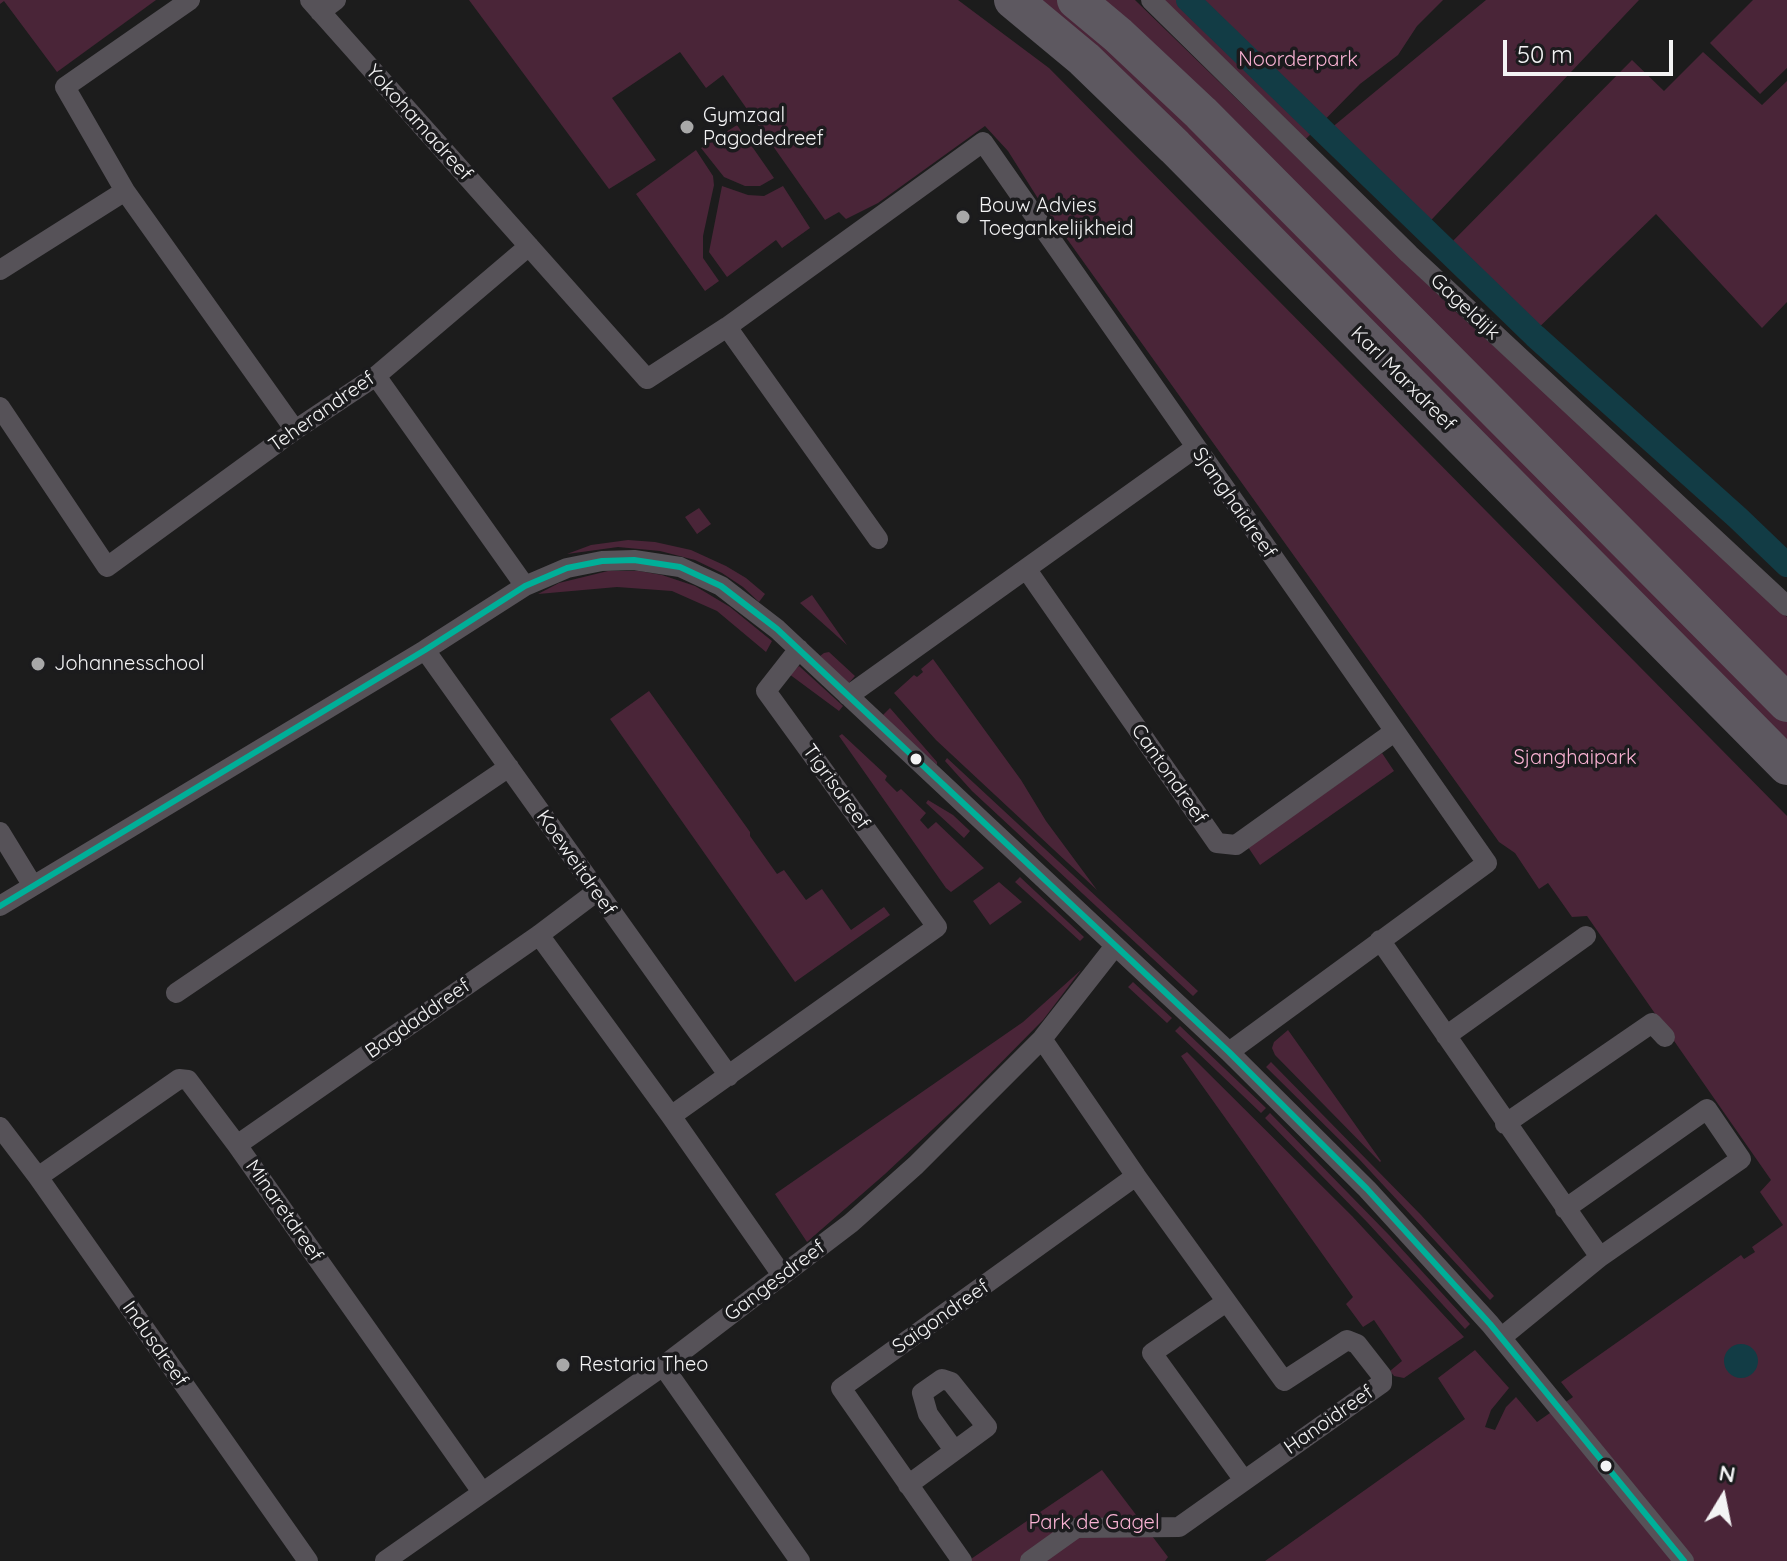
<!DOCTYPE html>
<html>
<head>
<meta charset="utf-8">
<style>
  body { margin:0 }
  #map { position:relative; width:1787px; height:1561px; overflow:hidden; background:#1c1c1c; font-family:Quicksand,sans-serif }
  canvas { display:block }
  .north { position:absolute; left:1683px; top:1457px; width:80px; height:80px; -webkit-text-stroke:6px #1b1b1d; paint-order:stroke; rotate:10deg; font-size:22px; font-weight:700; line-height:32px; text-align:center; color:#f3f3f4 }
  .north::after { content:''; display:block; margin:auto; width:28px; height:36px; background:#f3f3f4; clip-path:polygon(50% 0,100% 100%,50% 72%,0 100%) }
  .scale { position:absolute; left:1503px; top:40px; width:170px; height:36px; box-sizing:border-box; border:4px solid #f3f3f4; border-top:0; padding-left:10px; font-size:24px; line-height:28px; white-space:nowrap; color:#f3f3f4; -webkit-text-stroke:6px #1b1b1d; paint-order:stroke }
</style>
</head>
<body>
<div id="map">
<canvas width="1787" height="1561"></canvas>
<div class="north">N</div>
<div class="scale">50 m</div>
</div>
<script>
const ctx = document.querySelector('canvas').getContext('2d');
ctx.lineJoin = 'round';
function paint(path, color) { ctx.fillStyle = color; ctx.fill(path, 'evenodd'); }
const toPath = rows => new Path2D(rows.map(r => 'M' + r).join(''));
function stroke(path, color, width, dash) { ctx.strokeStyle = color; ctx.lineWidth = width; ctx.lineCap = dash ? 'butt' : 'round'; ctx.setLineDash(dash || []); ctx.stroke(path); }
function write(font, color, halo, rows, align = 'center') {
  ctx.font = font + ' Quicksand,sans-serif'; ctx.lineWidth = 7; ctx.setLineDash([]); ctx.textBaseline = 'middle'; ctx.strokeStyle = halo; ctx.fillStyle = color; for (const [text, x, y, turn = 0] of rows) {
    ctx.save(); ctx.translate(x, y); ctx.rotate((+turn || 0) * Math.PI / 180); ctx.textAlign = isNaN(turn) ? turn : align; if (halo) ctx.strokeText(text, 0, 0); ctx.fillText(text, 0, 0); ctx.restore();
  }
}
const green = toPath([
  [0,0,156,0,57,72,4,1,0,4],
  [469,0,958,0,1049,68,1787,816,1787,1561,1265,1561,1465,1419,1438,1378,1475,1350,1509,1388,1491,1410,1485,1427,1495,1430,1506,1407,1516,1397,1537,1422,1573,1397,1561,1382,1568,1377,1741,1255,1744,1259,1755,1252,1752,1247,1783,1225,1760,1192,1771,1180,1587,916,1572,917,1548,883,1539,889,1515,853,1499,842,1037,197,1008,151,985,126,878,203,846,219,839,212,825,220,723,75,706,88,680,52,612,98,656,160,609,189],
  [1036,0,1063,0,1787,714,1787,746],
  [1102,0,1135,0,1455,311,1677,512,1787,617,1787,685],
  [1151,0,1443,0,1417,26,1398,55,1360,84,1299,146],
  [1486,0,1639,0,1418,234,1323,142,1330,129],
  [1753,0,1787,0,1787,68,1760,94,1710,43],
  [1703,52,1762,105,1787,81,1787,302,1762,328,1656,214,1528,338,1442,252,1632,60,1664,91],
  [737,125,774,178,760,186,745,186,724,177,701,148],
  [696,150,713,176,714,185,703,236,703,258,719,281,705,291,636,194],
  [722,186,748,195,764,196,783,186,810,228,782,248,776,240,727,277,709,252],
  [699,508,711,524,697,534,685,517],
  [628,540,655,542,691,550,726,566,746,578,765,594,759,602,743,587,722,573,695,560,660,551,618,547,567,554,591,545],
  [608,571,639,571,662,575,695,586,730,607,772,641,766,652,717,611,672,591,617,587,538,594,559,583],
  [812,595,847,645,800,603],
  [829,652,855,676,848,684,820,656,824,653],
  [933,659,1021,780,1046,821,1097,890,936,740,894,693,914,675,917,677,923,672,921,669],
  [799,666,843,706,839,711,789,674],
  [649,691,750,832,750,836,777,874,784,870,806,900,822,889,851,930,884,907,890,915,795,982,610,719],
  [890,708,937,762,937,765,882,716],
  [842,734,887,776,885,780,897,792,901,789,926,813,920,820,928,829,936,822,984,868,951,892,946,888,839,736],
  [1382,753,1394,771,1260,865,1248,847],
  [947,758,1198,991,1193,996,972,791,945,761],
  [928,800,953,815,970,831,964,838,926,803],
  [1020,877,1084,937,1080,941,1015,882],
  [999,882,1022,902,990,925,973,901],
  [1081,970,1043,1020,964,1100,885,1174,807,1242,775,1194,1023,1022],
  [1133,982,1172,1018,1167,1023,1128,987],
  [1180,1026,1266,1108,1261,1113,1175,1031],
  [1288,1030,1381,1161,1380,1162,1275,1055,1272,1048,1274,1042],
  [1187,1052,1352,1216,1464,1337,1404,1378,1394,1376,1390,1371,1402,1361,1374,1320,1363,1327,1346,1304,1353,1297,1181,1056],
  [1271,1062,1421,1215,1494,1296,1490,1300,1359,1159,1266,1067],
  [1270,1113,1389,1235,1470,1324,1465,1329,1367,1222,1265,1118],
  [1102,1470,1168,1557,1165,1561,968,1561]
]);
const water = toPath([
  '1724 1361a17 17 0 1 1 34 0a17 17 0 1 1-34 0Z'
]);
const canal = toPath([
  [1188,0,1535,336,1738,518,1787,565]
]);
const street = toPath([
  [190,0,65,87,125,191,295,430],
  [310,0,647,379,727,327,983,142,1487,863,1229,1052],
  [1151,0,1409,254,1787,606],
  [320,12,336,0],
  [0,270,125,191],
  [727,327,878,539],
  [376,376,525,586],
  [0,407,107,567,295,430,376,376,529,246],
  [1027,570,1217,843,1236,845,1394,732],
  [425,650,729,1076],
  [848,696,1195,448],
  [0,832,33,886],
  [0,906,425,650,525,586,567,568,602,561,634,560,680,567,721,586,777,629,1229,1052,1367,1189,1490,1324,1684,1561],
  [539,935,671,1116,782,1275],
  [1380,940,1600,1257],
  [176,993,509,767],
  [1446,1036,1586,936],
  [671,1116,937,927,766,691,799,649],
  [1505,1124,1652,1023,1665,1037],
  [0,1127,38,1177,308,1561],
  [237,1145,539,935,596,892],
  [38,1177,179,1079,188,1080,237,1145,482,1492],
  [1226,1302,1152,1353,1243,1479],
  [1502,1337,1600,1257,1741,1159,1707,1109,1565,1209],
  [663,1366,800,1561],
  [908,1485,987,1427,951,1382,942,1379,922,1393,928,1414,954,1450],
  [385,1561,663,1366,851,1223,916,1165,1042,1039,1115,946],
  [962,1561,841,1388,1136,1176],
  [1030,1561,1076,1528,1179,1527,1382,1383,1382,1376,1357,1344,1347,1340,1284,1381,1136,1176,1042,1039]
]);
const highway = toPath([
  [1013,0,1084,59,1175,147,1787,766],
  [1076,0,1118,35,1201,113,1787,703]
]);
const bus1 = toPath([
  [0,906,425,650,525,586,567,568,602,561,634,560,680,567,721,586,777,629,1229,1052,1367,1189,1490,1324,1684,1561]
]);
const markers = [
  [687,127,8,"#a8a8a8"],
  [963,217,8,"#a8a8a8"],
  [38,664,8,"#a8a8a8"],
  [916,759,7,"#f3f3f4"],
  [563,1365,8,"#a8a8a8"],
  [1606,1466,7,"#f3f3f4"]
];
const parkNames = [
  ["Noorderpark",1298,60],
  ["Sjanghaipark",1575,758],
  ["Park de Gagel",1094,1523]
];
const poiNames = [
  ["Gymzaal",703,116],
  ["Pagodedreef",703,139],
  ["Bouw Advies",979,206],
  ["Toegankelijkheid",979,229],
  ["Johannesschool",54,664],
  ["Restaria Theo",579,1365]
];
const streetNames = [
  ["Yokohamadreef",419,123,48],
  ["Gageldijk",1465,307,43],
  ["Karl Marxdreef",1403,379,45],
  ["Teherandreef",322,412,-35],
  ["Sjanghaidreef",1234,503,55],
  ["Cantondreef",1169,774,55],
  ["Tigrisdreef",836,787,54],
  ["Koeweitdreef",576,863,55],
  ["Bagdaddreef",418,1019,-35],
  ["Minaretdreef",284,1211,55],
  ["Gangesdreef",775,1281,-37],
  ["Saigondreef",941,1317,-35],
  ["Indusdreef",155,1344,55],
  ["Hanoidreef",1329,1420,-35]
];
paint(green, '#4a2538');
paint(water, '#123c45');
stroke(canal, '#123c45', 24);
stroke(street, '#565258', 20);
stroke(highway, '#5d5860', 38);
stroke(bus1, '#00af98', 6);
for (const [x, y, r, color] of markers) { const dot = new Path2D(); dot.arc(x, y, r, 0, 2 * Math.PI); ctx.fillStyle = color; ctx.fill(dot); stroke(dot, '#1b1b1d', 3); }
write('20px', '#f9b2d3', '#1b1b1d', parkNames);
write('20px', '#f3f3f4', '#1b1b1d', poiNames, 'left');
write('20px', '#f3f3f4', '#1b1b1d', streetNames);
</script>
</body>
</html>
